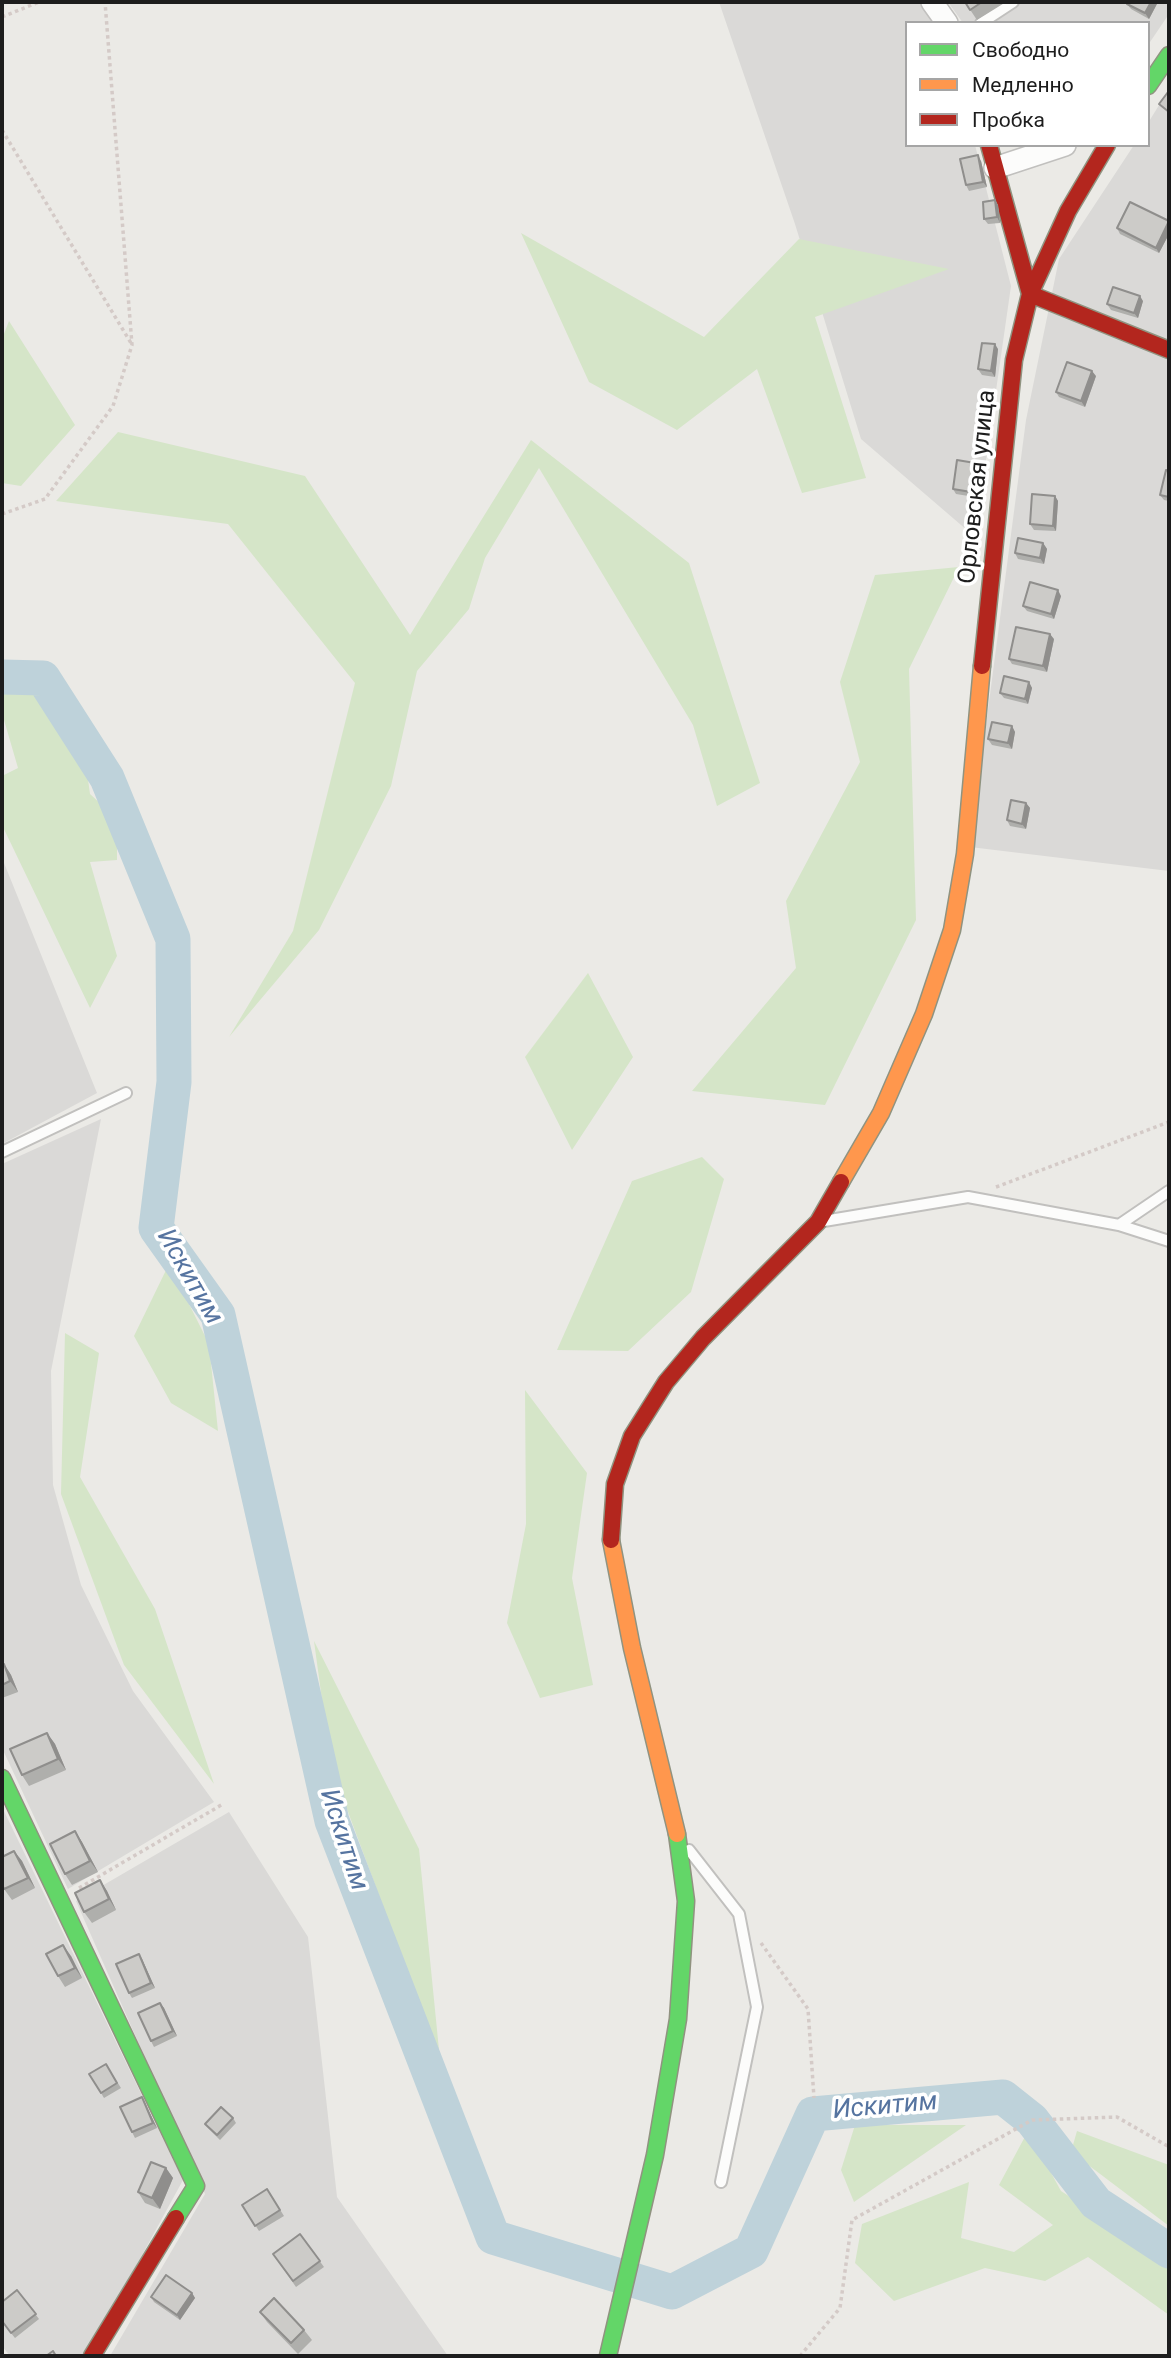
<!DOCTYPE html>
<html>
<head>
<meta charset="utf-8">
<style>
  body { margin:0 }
  #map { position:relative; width:1171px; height:2358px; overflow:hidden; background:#ebeae6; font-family:Roboto,sans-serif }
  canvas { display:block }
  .frame { position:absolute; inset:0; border:4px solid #1d1d1d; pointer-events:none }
  .legend { position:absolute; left:905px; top:21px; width:245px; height:126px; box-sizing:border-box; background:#fff; border:2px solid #a5a5a5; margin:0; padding:9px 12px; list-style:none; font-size:21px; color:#1d1d1d }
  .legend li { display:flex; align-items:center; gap:14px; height:35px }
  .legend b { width:35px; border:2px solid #a5a5a5 }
</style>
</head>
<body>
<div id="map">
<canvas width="1171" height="2358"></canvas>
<div class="frame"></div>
<ul class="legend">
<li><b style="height:9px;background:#63d668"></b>Свободно</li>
<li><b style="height:9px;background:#ff974d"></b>Медленно</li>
<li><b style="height:9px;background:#b3261e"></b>Пробка</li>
</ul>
</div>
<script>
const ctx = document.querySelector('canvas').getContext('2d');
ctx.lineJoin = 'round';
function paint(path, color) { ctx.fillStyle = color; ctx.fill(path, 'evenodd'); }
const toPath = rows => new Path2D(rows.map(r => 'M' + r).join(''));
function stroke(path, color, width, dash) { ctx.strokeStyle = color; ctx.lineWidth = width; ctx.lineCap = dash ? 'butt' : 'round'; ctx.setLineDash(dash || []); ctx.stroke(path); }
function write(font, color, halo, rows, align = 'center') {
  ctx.font = font + ' Roboto,sans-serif'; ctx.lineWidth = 7; ctx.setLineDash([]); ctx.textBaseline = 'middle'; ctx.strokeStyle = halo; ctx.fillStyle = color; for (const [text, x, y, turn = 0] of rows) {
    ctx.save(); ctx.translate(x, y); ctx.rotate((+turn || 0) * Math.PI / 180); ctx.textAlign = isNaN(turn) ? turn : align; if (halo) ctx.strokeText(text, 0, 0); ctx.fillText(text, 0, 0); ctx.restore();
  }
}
const residential = toPath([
  [719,2,923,2,940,23,907,23,907,145,975,145,1011,286,975,537,861,439,795,224],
  [948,2,1169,2,1169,14,1148,45,1148,23,963,23],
  [1169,89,1169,871,970,847,1026,420,1059,259,1134,145,1148,145,1148,123],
  [2,858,97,1093,2,1144],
  [101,1119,51,1371,53,1485,81,1585,133,1691,214,1802,68,1889,2,1748,2,1164],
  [2,1807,183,2180,87,2356,10,2356,2,2346],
  [229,1812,308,1937,337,2197,448,2356,110,2356,205,2194,76,1901]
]);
const grass = toPath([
  [521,233,704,337,799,239,949,269,815,317,866,478,802,493,757,369,677,430,589,382],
  [9,321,75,425,21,486,2,483,2,339],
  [118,432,305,476,410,635,531,440,689,563,760,783,717,806,693,725,539,468,485,558,469,609,417,671,391,786,319,930,229,1037,293,931,355,683,228,524,56,501],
  [959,567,909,669,916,920,825,1105,692,1091,796,968,786,901,860,762,840,682,875,575],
  [2,689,39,692,85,758,90,794,117,819,117,860,90,862,117,956,90,1008,2,825,2,776,18,768,2,713],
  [588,973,633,1057,572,1150,525,1057],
  [702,1157,724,1179,691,1292,628,1351,557,1350,632,1181],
  [169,1264,209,1344,218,1431,171,1403,134,1336],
  [65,1333,99,1353,80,1477,155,1609,214,1784,124,1665,61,1494],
  [525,1390,587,1473,572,1578,593,1685,540,1698,507,1623,526,1524],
  [314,1641,419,1849,440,2060,331,1766],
  [855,2125,966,2125,854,2202,841,2170],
  [1028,2131,1061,2191,1169,2262,1169,2315,1088,2257,1045,2281,985,2268,894,2301,855,2263,862,2224,969,2182,961,2238,1014,2252,1053,2225,999,2185],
  [1077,2131,1169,2165,1169,2226,1071,2152]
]);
const river = toPath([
  [2,677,43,678,107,778,173,939,174,1082,156,1228,218,1315,332,1821,493,2237,672,2292,751,2251,813,2114,1003,2097,1032,2120,1096,2203,1169,2251]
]);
const path = toPath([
  [2,17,39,2],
  [2,130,131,343],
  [2,514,45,499,113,406,132,345,105,2],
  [996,1187,1169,1122],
  [79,1888,223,1804],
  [761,1943,808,2009,814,2098],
  [800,2356,840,2308,852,2220,1032,2120,1117,2117,1169,2147]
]);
const lane = toPath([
  [981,23,1013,2],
  [2,1152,126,1093],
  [824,1221,968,1197,1119,1225,1169,1241],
  [1119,1225,1169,1191],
  [689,1850,739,1914,757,2007,721,2182]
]);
const street = toPath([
  [932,2,947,23],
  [995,168,1065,145]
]);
const fast = toPath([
  [1148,86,1169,55],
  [2,1778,196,2186,176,2218],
  [608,2356,655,2155,678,2019,686,1901,677,1834]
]);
const slow = toPath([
  [841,1182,881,1113,924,1014,952,930,965,854,982,666],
  [611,1540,632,1648,677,1834]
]);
const jam = toPath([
  [989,145,1030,294,1169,350],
  [982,666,1014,360,1030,294,1068,211,1107,145],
  [611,1540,615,1484,632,1436,666,1382,703,1338,818,1222,841,1182],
  [92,2356,176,2218]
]);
const wall = toPath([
  [965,2,1006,2,977,20],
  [1158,2,1149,19,1131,9,1127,4],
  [981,161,987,187,969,191,966,185],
  [995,200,998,205,1000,223,988,224,984,219],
  [1117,228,1169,234,1159,253,1120,234],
  [1143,301,1138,318,1111,310,1107,304],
  [998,349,995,377,982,375,978,369],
  [1096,376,1085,407,1059,397,1056,392],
  [985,470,981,498,956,494,953,489],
  [1169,471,1169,501,1164,500,1160,495],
  [1055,496,1058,501,1056,531,1034,530,1030,524],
  [1043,543,1047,549,1044,564,1018,559,1015,553],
  [1061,596,1054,619,1027,611,1023,606],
  [1054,639,1047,672,1012,664,1009,659],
  [1029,682,1032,688,1028,704,1004,698,1000,693],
  [1012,726,1015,732,1012,749,992,745,988,739],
  [1026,803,1030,808,1026,829,1010,826,1007,820],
  [4,1664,11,1675,18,1692,2,1698,2,1665],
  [47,1733,55,1744,66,1770,29,1786,22,1775],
  [75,1831,82,1842,98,1872,72,1885,65,1874],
  [14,1851,22,1861,35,1888,12,1900,4,1889],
  [100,1880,107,1891,116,1910,92,1923,84,1912],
  [139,1954,142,1959,155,1988,132,1998,129,1993],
  [71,1956,82,1978,65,1987,58,1976],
  [160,2003,164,2008,177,2036,154,2047,151,2041],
  [109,2069,121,2088,104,2098,101,2093],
  [145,2103,157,2128,135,2138,132,2132],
  [233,2118,236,2123,220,2140,209,2129,205,2124],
  [166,2168,173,2178,160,2209,145,2203,138,2192],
  [267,2189,284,2216,259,2231,242,2205],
  [300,2234,324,2267,296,2287,273,2254],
  [17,2290,39,2319,15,2338,2,2322],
  [192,2293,195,2298,180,2320,154,2302,151,2297],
  [260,2312,304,2330,312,2340,298,2354,267,2322]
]);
const shadedWall = toPath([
  [1151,2,1158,2,1149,19,1145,13],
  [978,155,981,161,987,187,983,182],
  [995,200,998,205,1000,223,997,217],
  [1169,221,1169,234,1159,253,1156,248],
  [1140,296,1143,301,1138,318,1134,313],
  [995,344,998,349,995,377,991,371],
  [1092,371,1096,376,1085,407,1081,401],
  [981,464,985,470,981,498,977,493],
  [1055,496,1058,501,1056,531,1053,526],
  [1043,543,1047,549,1044,564,1040,558],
  [1058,590,1061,596,1054,619,1051,614],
  [1050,634,1054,639,1047,672,1043,666],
  [1029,682,1032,688,1028,704,1025,699],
  [1012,726,1015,732,1012,749,1008,743],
  [1026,803,1030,808,1026,829,1022,824],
  [4,1664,11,1675,18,1692,10,1681],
  [47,1733,55,1744,66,1770,58,1759],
  [75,1831,82,1842,98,1872,90,1861],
  [14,1851,22,1861,35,1888,28,1878],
  [100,1880,107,1891,116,1910,109,1899],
  [63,1945,71,1956,82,1978,75,1968],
  [139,1954,142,1959,155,1988,151,1983],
  [160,2003,164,2008,177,2036,173,2031],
  [142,2097,145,2103,157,2128,153,2123],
  [166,2168,173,2178,160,2209,152,2198],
  [192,2293,195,2298,180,2320,177,2315]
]);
const building = toPath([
  [965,2,982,2,970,10,965,2],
  [1128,2,1151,2,1145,13,1127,4,1128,2],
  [1168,92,1169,93,1169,112,1159,104,1168,92],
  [978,155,983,182,966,185,960,159,978,155],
  [995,200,997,217,984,219,983,202,995,200],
  [1130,202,1169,221,1156,248,1117,228,1130,202],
  [1113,287,1140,296,1134,313,1107,304,1113,287],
  [982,343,995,344,991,371,978,369,982,343],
  [1067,362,1092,371,1081,401,1056,392,1067,362],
  [957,460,981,464,977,493,953,489,957,460],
  [1166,470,1169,471,1169,497,1160,495,1166,470],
  [1032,494,1055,496,1053,526,1030,524,1032,494],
  [1018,538,1043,543,1040,558,1015,553,1018,538],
  [1030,582,1058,590,1051,614,1023,606,1030,582],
  [1016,627,1050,634,1043,666,1009,659,1016,627],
  [1004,676,1029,682,1025,699,1000,693,1004,676],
  [992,722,1012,726,1008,743,988,739,992,722],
  [1011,800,1026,803,1022,824,1007,820,1011,800],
  [4,1664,10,1681,2,1685,2,1665,4,1664],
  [47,1733,58,1759,22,1775,10,1749,47,1733],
  [75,1831,90,1861,65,1874,50,1844,75,1831],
  [14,1851,28,1878,4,1889,2,1884,2,1857,14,1851],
  [100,1880,109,1899,84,1912,75,1893,100,1880],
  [63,1945,75,1968,58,1976,46,1954,63,1945],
  [139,1954,151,1983,129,1993,116,1964,139,1954],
  [160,2003,173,2031,151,2041,138,2013,160,2003],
  [106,2064,117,2083,101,2093,89,2074,106,2064],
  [142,2097,153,2123,132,2132,120,2107,142,2097],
  [221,2107,233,2118,217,2135,205,2124,221,2107],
  [151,2162,166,2168,152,2198,138,2192,151,2162],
  [267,2189,280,2210,255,2226,242,2205,267,2189],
  [300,2234,320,2261,293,2281,273,2254,300,2234],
  [166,2275,192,2293,177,2315,151,2297,166,2275],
  [17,2290,36,2314,11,2333,2,2321,2,2302,17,2290],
  [274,2298,304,2330,291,2343,260,2312,274,2298],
  [53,2351,56,2356,46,2356,53,2351]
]);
const streetNames = [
  ["Орловская улица",978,487,-84]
];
const waterNames = [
  ["Искитим",189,1277,60],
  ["Искитим",343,1840,72],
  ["Искитим",885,2107,-5]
];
paint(residential, '#dad9d7');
paint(grass, '#d5e5c8');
stroke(river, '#bed2da', 35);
stroke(lane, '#c1c0be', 14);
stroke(street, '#c1c0be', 24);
stroke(fast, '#909380', 19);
stroke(slow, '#909380', 19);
stroke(jam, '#909380', 19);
stroke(path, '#d4cac7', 3.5, [3.5, 3.5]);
stroke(lane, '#fcfcfb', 10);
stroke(street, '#fcfcfb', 21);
stroke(fast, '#63d668', 16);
stroke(slow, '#ff974d', 16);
stroke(jam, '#b3261e', 16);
paint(wall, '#afafac');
paint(shadedWall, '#8f8e8c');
paint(building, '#cccbc8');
stroke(building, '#8f8e8c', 2);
write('24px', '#1d1d1d', '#fff', streetNames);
write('italic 26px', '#5674a0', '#fff', waterNames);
</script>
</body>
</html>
